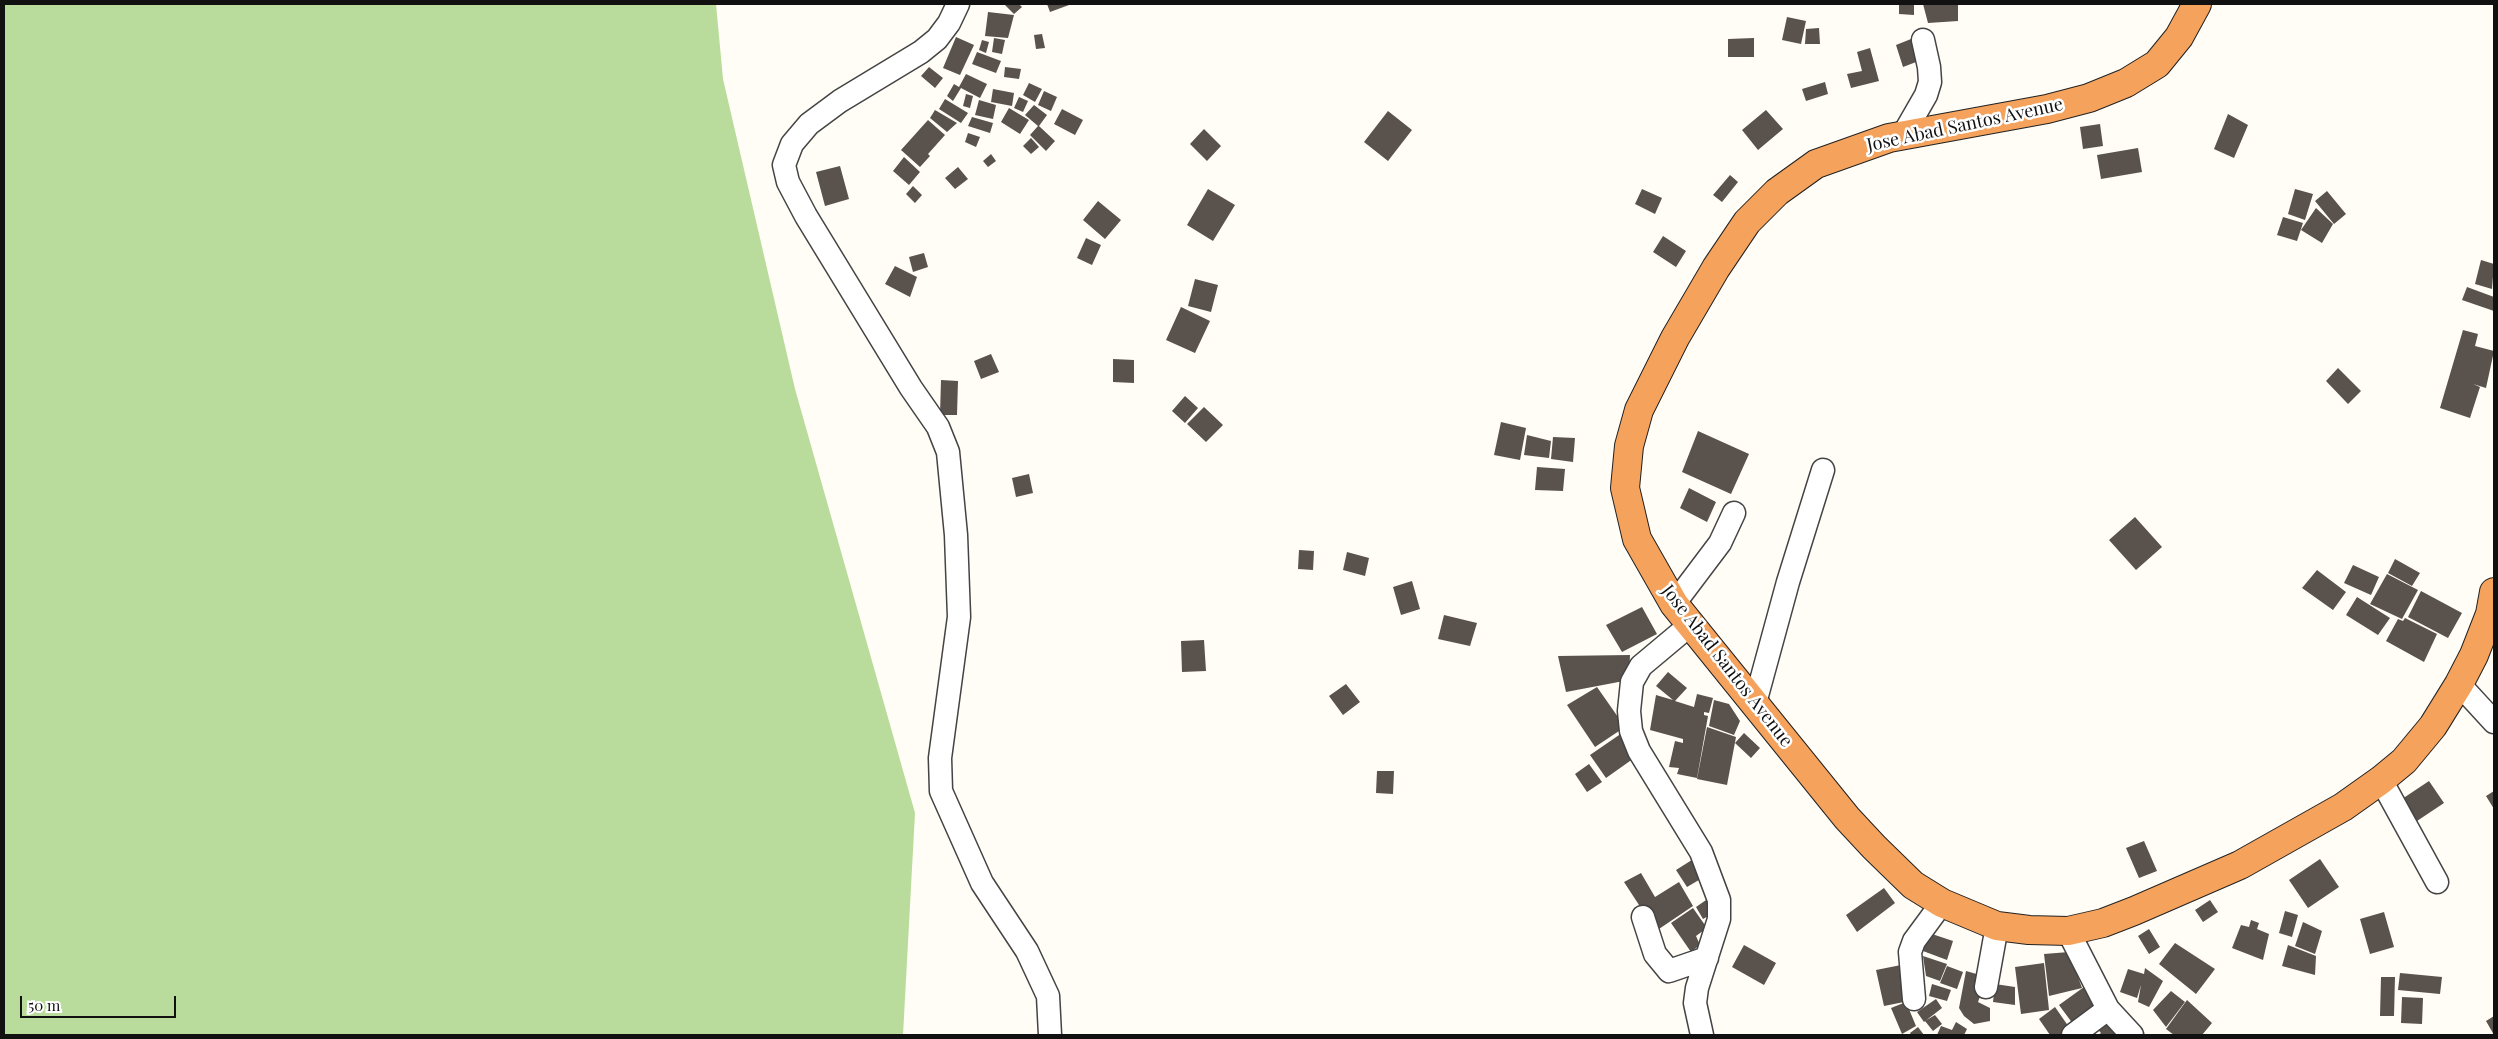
<!DOCTYPE html>
<html>
<head>
<meta charset="utf-8">
<style>
  body { margin:0 }
  #map { position:relative; width:2498px; height:1039px; overflow:hidden; background:#fffdf5; font-family:"Playfair Display",serif }
  canvas { display:block }
  .frame { position:absolute; inset:0; border:5px solid #111; pointer-events:none }
  .scale { position:absolute; left:20px; top:996px; width:156px; height:22px; box-sizing:border-box; border:2px solid #111; border-top:0; padding-left:6px; font-size:15px; line-height:18px; white-space:nowrap; color:#111; -webkit-text-stroke:4px #fff; paint-order:stroke }
</style>
</head>
<body>
<div id="map">
<canvas width="2498" height="1039"></canvas>
<div class="frame"></div>
<div class="scale">50 m</div>
</div>
<script>
const ctx = document.querySelector('canvas').getContext('2d');
ctx.lineJoin = 'round';
function paint(path, color) { ctx.fillStyle = color; ctx.fill(path, 'evenodd'); }
const toPath = rows => new Path2D(rows.map(r => 'M' + r).join(''));
function stroke(path, color, width, dash) { ctx.strokeStyle = color; ctx.lineWidth = width; ctx.lineCap = dash ? 'butt' : 'round'; ctx.setLineDash(dash || []); ctx.stroke(path); }
function write(font, color, halo, rows, align = 'center') {
  ctx.font = font + ' "Playfair Display",serif'; ctx.lineWidth = 5; ctx.setLineDash([]); ctx.textBaseline = 'middle'; ctx.strokeStyle = halo; ctx.fillStyle = color; for (const [text, x, y, turn = 0] of rows) {
    ctx.save(); ctx.translate(x, y); ctx.rotate((+turn || 0) * Math.PI / 180); ctx.textAlign = isNaN(turn) ? turn : align; if (halo) ctx.strokeText(text, 0, 0); ctx.fillText(text, 0, 0); ctx.restore();
  }
}
const forest = toPath([
  [4,4,716,4,723,79,795,389,915,813,903,1035,4,1035]
]);
const building = toPath([
  [1019,4,1022,7,1014,14,1005,5],
  [1047,4,1068,4,1069,5,1050,12],
  [1899,4,1914,4,1914,15,1899,14],
  [1923,4,1958,4,1958,21,1928,23],
  [988,12,1014,15,1008,38,985,36],
  [1787,17,1806,21,1801,44,1782,40],
  [1819,28,1820,44,1805,44,1806,29],
  [1042,34,1045,48,1036,49,1034,35],
  [956,37,974,45,960,75,943,68],
  [1916,37,1924,59,1903,67,1896,45],
  [994,38,1005,40,1002,54,992,52],
  [1754,38,1754,57,1728,57,1728,39],
  [982,40,989,42,986,53,979,50],
  [1870,48,1879,81,1851,88,1847,74,1862,71,1857,52],
  [977,52,1001,61,996,73,972,64],
  [929,67,943,78,935,88,921,76],
  [1005,67,1021,69,1019,79,1004,77],
  [966,74,987,84,980,98,961,88,953,101,947,96,954,84,959,87],
  [1825,82,1828,94,1806,101,1802,89],
  [1029,83,1042,89,1035,102,1023,95],
  [993,89,1014,93,1012,106,991,102],
  [1044,91,1057,97,1051,111,1038,105],
  [966,94,973,96,970,108,963,106],
  [1019,97,1028,101,1023,112,1014,108],
  [945,99,968,113,961,123,939,109],
  [979,100,996,105,993,119,975,115],
  [1034,105,1047,115,1039,126,1055,141,1046,151,1030,135,1038,126,1025,115],
  [1009,108,1029,120,1020,134,1001,122],
  [1062,109,1083,120,1075,135,1054,124],
  [935,110,957,123,947,132,930,118],
  [1766,110,1783,129,1758,150,1742,130],
  [1388,111,1412,130,1388,161,1364,142],
  [2228,114,2248,125,2234,158,2214,149],
  [972,117,993,123,990,133,968,126],
  [928,120,945,135,928,154,930,156,920,167,901,150],
  [2100,124,2103,146,2083,149,2080,127],
  [1204,129,1221,146,1207,161,1190,144],
  [968,133,980,137,976,147,965,142],
  [1031,138,1039,147,1031,154,1023,146],
  [2138,148,2142,172,2101,179,2097,155],
  [991,154,996,161,988,167,983,161],
  [904,157,920,172,909,185,893,171],
  [840,166,849,199,825,206,816,172],
  [958,167,968,179,955,189,945,178],
  [1730,175,1738,182,1722,202,1713,195],
  [913,186,922,195,915,203,906,194],
  [1208,189,1235,205,1213,241,1187,225],
  [1642,189,1662,198,1655,214,1635,204],
  [2295,189,2313,194,2305,220,2288,214],
  [2327,191,2346,214,2334,224,2315,201],
  [1098,201,1121,220,1105,239,1083,220],
  [2316,208,2333,224,2322,243,2301,230],
  [2283,217,2303,223,2297,241,2277,235],
  [1663,236,1686,251,1676,267,1653,252],
  [1086,238,1101,245,1092,265,1077,258],
  [924,253,928,267,913,272,909,257],
  [2481,260,2494,264,2492,289,2475,284],
  [895,266,917,277,910,297,885,284],
  [1195,279,1218,285,1211,312,1188,306],
  [2467,287,2494,297,2494,311,2462,300],
  [1181,307,1210,321,1195,353,1166,340],
  [2463,330,2478,334,2475,346,2494,351,2486,388,2473,384,2480,387,2470,418,2440,408],
  [991,354,999,372,981,379,974,361],
  [1113,359,1134,360,1134,383,1113,382],
  [2338,368,2361,391,2348,404,2326,381],
  [941,380,958,381,957,415,940,415],
  [1185,396,1198,408,1185,423,1172,411],
  [1204,407,1223,425,1206,442,1187,424],
  [1501,422,1526,428,1520,460,1494,455],
  [1698,431,1749,454,1731,494,1682,472],
  [1527,435,1551,441,1549,458,1524,455],
  [1553,437,1575,438,1573,462,1551,459],
  [1537,467,1565,469,1563,491,1535,490],
  [1029,474,1033,493,1016,497,1012,478],
  [1689,488,1716,502,1707,522,1680,508],
  [2135,517,2162,547,2136,570,2109,540],
  [1299,550,1314,551,1313,570,1298,569],
  [1347,552,1369,558,1365,576,1343,570],
  [2395,559,2420,573,2412,586,2388,573],
  [2353,565,2379,577,2371,595,2344,583],
  [2317,570,2346,592,2333,610,2302,588],
  [2387,574,2418,590,2402,619,2370,604],
  [1412,581,1420,609,1401,615,1393,587],
  [2421,591,2462,613,2448,638,2408,617],
  [2357,597,2390,618,2378,635,2346,615],
  [1642,607,1657,634,1622,652,1606,625],
  [1444,615,1477,623,1470,646,1438,639],
  [2405,618,2437,634,2424,662,2386,641,2398,619,2403,621],
  [1204,640,1206,671,1182,672,1181,641],
  [1630,655,1629,680,1566,692,1558,656],
  [1668,672,1687,688,1675,701,1694,707,1697,694,1713,698,1709,713,1704,712,1704,715,1708,716,1697,778,1677,774,1679,768,1669,767,1675,741,1683,743,1683,739,1650,730,1656,695,1673,700,1656,686],
  [1346,684,1360,702,1343,715,1329,696],
  [1597,687,1625,727,1595,747,1567,705],
  [1714,700,1729,704,1740,721,1734,735,1709,726],
  [1707,727,1736,737,1727,785,1697,779],
  [1622,733,1637,756,1606,778,1590,755],
  [1744,733,1760,748,1751,758,1735,743],
  [1589,764,1602,782,1587,792,1575,774],
  [1377,771,1394,771,1393,794,1376,793],
  [2429,781,2444,803,2417,821,2402,799],
  [2494,791,2494,809,2486,796],
  [2144,841,2157,871,2139,878,2126,848],
  [1695,858,1704,877,1687,887,1676,870],
  [2320,859,2339,887,2308,908,2289,880],
  [1641,873,1655,897,1679,882,1693,906,1656,931,1624,882],
  [1884,888,1895,903,1857,932,1846,915],
  [1709,898,1712,914,1703,919,1696,907],
  [2210,900,2218,912,2203,922,2195,910],
  [1693,908,1707,928,1696,936,1700,945,1691,952,1671,923],
  [2285,911,2298,915,2292,937,2279,933],
  [2384,912,2394,947,2370,954,2360,919],
  [2251,920,2259,923,2257,929,2269,934,2263,960,2232,948,2241,925,2249,927],
  [2303,922,2322,931,2315,954,2295,946],
  [2149,929,2160,947,2149,954,2138,936],
  [1929,933,1953,941,1947,960,1923,951],
  [2175,943,2215,969,2196,994,2159,964],
  [1744,945,1776,963,1764,985,1732,967],
  [2288,945,2316,956,2315,975,2282,966],
  [2069,952,2082,988,2049,996,2044,954],
  [1923,956,1947,964,1940,981,1926,976],
  [2044,963,2049,1010,2021,1014,2015,967],
  [1906,964,1914,1000,1884,1006,1876,970],
  [1947,966,1963,972,1957,989,1940,983],
  [2145,968,2163,981,2149,1007,2138,1002,2141,985,2137,998,2120,992,2128,969,2144,974],
  [1966,971,1987,977,1978,1002,1990,1008,1990,1021,1974,1024,1964,1016,1959,1008],
  [2400,973,2442,977,2440,994,2398,990],
  [2381,977,2395,977,2394,1016,2380,1016],
  [1932,984,1951,990,1947,1001,1929,996],
  [1995,984,2015,987,2015,1005,1993,1002],
  [2084,987,2098,1005,2073,1024,2059,1005],
  [2171,991,2185,1002,2166,1027,2153,1010],
  [2402,997,2423,998,2422,1024,2401,1023],
  [1936,999,1942,1008,1924,1022,1917,1012],
  [2187,1000,2212,1023,2202,1035,2174,1035,2166,1029],
  [1906,1002,1916,1026,1902,1034,1891,1008],
  [2055,1007,2071,1030,2063,1035,2050,1035,2039,1019],
  [1935,1015,1942,1024,1933,1031,1925,1021],
  [2494,1016,2494,1035,2486,1021],
  [2105,1017,2122,1035,2098,1035,2101,1033,2094,1025],
  [1956,1022,1967,1029,1964,1035,1937,1035,1941,1026,1952,1030],
  [1918,1027,1924,1035,1911,1035,1910,1033]
]);
const minor = toPath([
  [958,4,949,23,937,39,921,52,840,101,809,124,792,144,784,165,788,182,806,216,911,388,938,427,948,452,956,535,959,617,940,758,941,791,982,883,1027,951,1048,996,1050,1035],
  [1903,135,1926,95,1930,82,1929,67,1923,40],
  [1674,604,1720,543,1734,513],
  [1690,625,1641,666,1632,682,1629,711,1631,731,1639,751,1701,852,1719,900,1719,919,1697,988,1695,1003,1702,1035],
  [2459,684,2494,722],
  [1755,703,1788,582,1823,470],
  [2381,780,2437,882],
  [1643,917,1655,954,1669,971,1707,958],
  [2068,931,2108,1009,2132,1035],
  [1986,987,1997,926],
  [1914,999,1910,952,1914,941,1942,903],
  [2073,1035,2108,1009]
]);
const highway = toPath([
  [2197,4,2179,37,2157,64,2126,83,2089,98,2047,109,1889,138,1816,164,1777,192,1747,222,1716,268,1675,338,1639,410,1629,446,1625,488,1637,539,1674,604,1847,818,1874,847,1913,885,1942,903,1997,926,2029,930,2068,931,2103,923,2134,911,2240,865,2343,807,2381,780,2404,761,2433,726,2459,684,2474,655,2490,614,2494,592]
]);
const streetNames = [
  ["Jose Abad Santos Avenue",1965,125,-12],
  ["Jose Abad Santos Avenue",1727,666,52]
];
paint(forest, '#b9dc9c');
paint(building, '#5a524d');
stroke(minor, '#444', 25);
stroke(highway, '#222', 30);
stroke(minor, '#fff', 22);
stroke(highway, '#f5a25d', 28);
write('18px', '#111', '#fff', streetNames);
</script>
</body>
</html>
